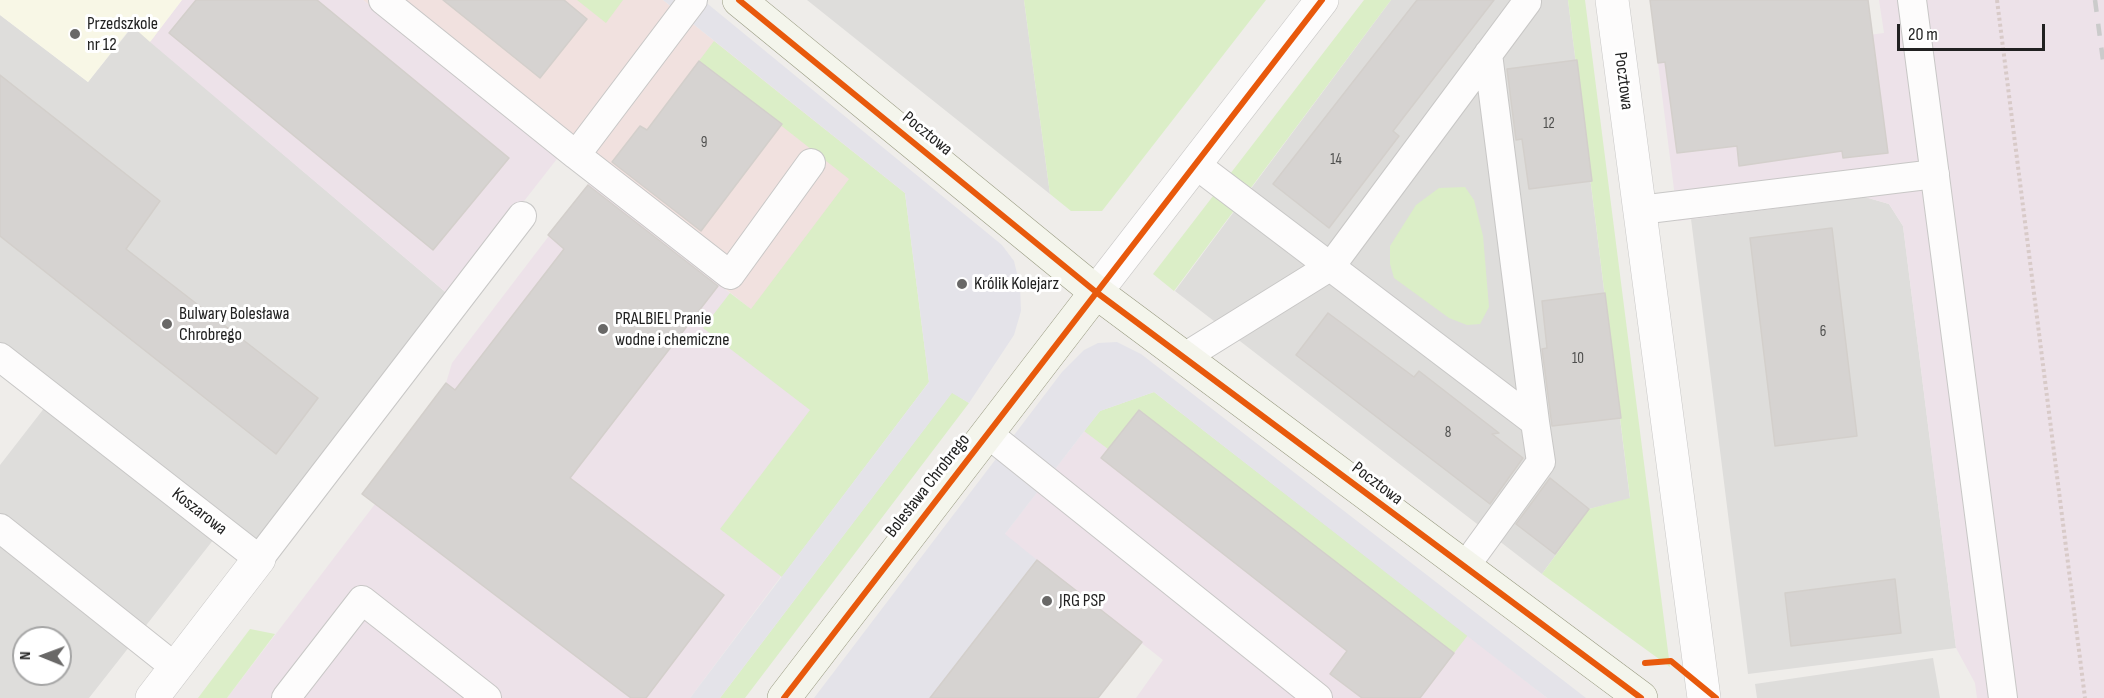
<!DOCTYPE html>
<html>
<head>
<meta charset="utf-8">
<style>
  body { margin:0 }
  #map { position:relative; width:2104px; height:698px; overflow:hidden; background:#efedea; font-family:"Sofia Sans Condensed",sans-serif }
  canvas { display:block }
  .north { position:absolute; left:12px; top:626px; width:60px; height:60px; box-sizing:border-box; background:#fff; border:2px solid #a6a6a6; border-radius:50%; rotate:271deg; font-size:16px; font-weight:700; line-height:24px; text-align:center; color:#212121 }
  .north::after { content:''; display:block; margin:auto; width:21px; height:27px; background:#696867; clip-path:polygon(50% 0,100% 100%,50% 72%,0 100%) }
  .scale { position:absolute; left:1897px; top:24px; width:148px; height:27px; box-sizing:border-box; border:3px solid #212121; border-top:0; padding-left:8px; font-size:18px; line-height:21px; white-space:nowrap; color:#212121; -webkit-text-stroke:4px #fff; paint-order:stroke }
</style>
</head>
<body>
<div id="map">
<canvas width="2104" height="698"></canvas>
<div class="north">N</div>
<div class="scale">20 m</div>
</div>
<script>
const ctx = document.querySelector('canvas').getContext('2d');
ctx.lineJoin = 'round';
function paint(path, color) { ctx.fillStyle = color; ctx.fill(path, 'evenodd'); }
const toPath = rows => new Path2D(rows.map(r => 'M' + r).join(''));
function stroke(path, color, width, dash) { ctx.strokeStyle = color; ctx.lineWidth = width; ctx.lineCap = dash ? 'butt' : 'round'; ctx.setLineDash(dash || []); ctx.stroke(path); }
function write(font, color, halo, rows, align = 'center') {
  ctx.font = font + ' "Sofia Sans Condensed",sans-serif'; ctx.lineWidth = 6; ctx.setLineDash([]); ctx.textBaseline = 'middle'; ctx.strokeStyle = halo; ctx.fillStyle = color; for (const [text, x, y, turn = 0] of rows) {
    ctx.save(); ctx.translate(x, y); ctx.rotate((+turn || 0) * Math.PI / 180); ctx.textAlign = isNaN(turn) ? turn : align; if (halo) ctx.strokeText(text, 0, 0); ctx.fillText(text, 0, 0); ctx.restore();
  }
}
const residential = toPath([
  [807,0,1024,0,1050,194],
  [1391,0,1568,0,1630,499,1589,509,1542,574,1175,291],
  [0,15,88,82,133,26,450,296,259,559,221,530,89,698,0,698,0,465,52,398,0,357],
  [24,638,60,638,60,674,24,674],
  [1865,197,1889,204,1903,226,1956,648,1748,674,1691,219],
  [1933,658,1940,698,1757,698,1755,684]
]);
const commercial = toPath([
  [363,0,663,0,905,193,895,424]
]);
const industrial = toPath([
  [182,0,363,0,560,155,450,296,150,42],
  [1879,0,2104,0,2104,698,1977,698,1975,683,1956,648,1903,226,1889,204,1865,197,1678,221,1658,63,1884,33],
  [590,182,895,424,690,698,227,698,375,504,362,494,446,383,452,363],
  [1154,392,1468,635,1547,698,1136,698,1163,660,1004,535,1100,411]
]);
const education = toPath([
  [0,0,182,0,150,42,132,26,88,82,0,15]
]);
const grass = toPath([
  [577,0,623,0,606,23],
  [1024,0,1266,0,1102,211,1071,211,1050,194],
  [1364,0,1391,0,1174,291,1153,274],
  [1568,0,1585,0,1670,667,1542,574,1589,509,1630,498],
  [714,41,905,193,929,382,782,577,720,529,810,410,703,328,730,293,751,309,849,179,699,61],
  [1465,187,1474,200,1483,236,1489,307,1480,324,1467,325,1449,318,1394,278,1390,264,1390,246,1416,205,1439,188],
  [952,392,969,403,745,698,720,698],
  [1154,392,1468,635,1454,653,1139,410,1108,449,1084,431,1100,411],
  [250,629,275,634,227,698,198,698]
]);
const plaza = toPath([
  [663,0,703,0,1002,245,1014,261,1020,286,1021,311,1014,335,969,403,952,393,720,698,690,698,929,382,905,193],
  [1117,342,1141,354,1586,698,1547,698,1154,392,1100,411,1005,534,1037,560,930,698,814,698,1062,372,1084,350,1098,343]
]);
const building = toPath([
  [196,0,317,0,509,158,433,250,169,33,196,0],
  [443,0,564,0,587,19,540,78,443,0],
  [1417,0,1494,0,1393,131,1399,136,1329,228,1273,184,1417,0],
  [1650,0,1868,0,1888,153,1843,158,1842,151,1739,166,1737,146,1677,153,1665,62,1658,63,1650,0],
  [1577,60,1592,181,1529,189,1522,139,1516,140,1507,69,1577,60],
  [699,61,782,124,701,231,612,162,640,126,647,130,699,61],
  [0,75,160,201,126,249,318,398,276,454,0,236,0,75],
  [588,185,718,286,570,478,724,595,646,698,631,698,362,494,446,383,455,390,564,249,548,235,588,185],
  [1832,228,1857,436,1775,446,1750,238,1832,228],
  [1605,293,1621,418,1552,426,1542,349,1547,348,1542,301,1605,293],
  [1328,313,1414,377,1419,371,1499,433,1492,434,1523,458,1490,504,1296,355,1328,313],
  [1139,410,1454,653,1420,698,1362,698,1330,674,1347,651,1101,458,1139,410],
  [1550,478,1589,509,1555,554,1516,524,1550,478],
  [1037,560,1142,642,1098,698,930,698,1037,560],
  [1895,579,1901,633,1791,646,1785,593,1895,579]
]);
const path = toPath([
  [1997,0,2085,698]
]);
const lane = toPath([
  [383,0,576,155],
  [693,0,576,155,730,275,811,163],
  [1912,0,2003,698],
  [1488,54,1535,422],
  [1195,164,1535,422,1541,462,1464,568],
  [1640,210,1935,174],
  [0,357,259,559,522,216],
  [1183,358,1331,266,1527,2],
  [987,433,1318,698],
  [0,528,176,668],
  [286,698,362,600,487,698]
]);
const street = toPath([
  [1612,0,1704,698],
  [1096,292,1322,0],
  [152,698,259,559]
]);
const secondary = toPath([
  [739,0,1096,292,1641,698],
  [784,698,1096,292]
]);
const rail = toPath([
  [2095,0,2104,68]
]);
const cycleway = toPath([
  [739,0,1096,292,1641,698],
  [1645,663,1671,661,1716,698],
  [784,698,1322,0]
]);
const markers = [
  [75,34,6,"#696867"],
  [962,284,6,"#696867"],
  [167,324,6,"#696867"],
  [603,329,6,"#696867"],
  [1047,601,6,"#696867"]
];
const numberNames = [
  ["12",1549,124],
  ["9",704,143],
  ["14",1336,160],
  ["6",1823,332],
  ["10",1578,359],
  ["8",1448,433]
];
const poiNames = [
  ["Przedszkole",87,24],
  ["nr 12",87,45],
  ["Królik Kolejarz",974,284],
  ["Bulwary Bolesława",179,314],
  ["Chrobrego",179,335],
  ["PRALBIEL Pranie",615,319],
  ["wodne i chemiczne",615,340],
  ["JRG PSP",1059,601]
];
const streetNames = [
  ["Pocztowa",1623,81,83],
  ["Pocztowa",927,134,39],
  ["Pocztowa",1377,484,37],
  ["Bolesława Chrobrego",928,486,-52],
  ["Koszarowa",199,512,38]
];
paint(residential, '#dedddb');
paint(commercial, '#f1e1df');
paint(industrial, '#ede2e9');
paint(education, '#f8f7e6');
paint(grass, '#dbeec7');
paint(plaza, '#e4e3e9');
paint(building, '#d6d3d1');
stroke(building, '#d3cfcb', 1.5);
stroke(lane, '#c8c7c6', 30);
stroke(street, '#c8c7c6', 34);
stroke(secondary, '#989a80', 34);
stroke(path, '#d8cac8', 4, [3, 3]);
stroke(lane, '#fdfcfc', 28);
stroke(street, '#fdfcfc', 33);
stroke(secondary, '#f4f5ec', 33);
stroke(rail, '#cbcbcb', 4.5, [12, 12]);
stroke(cycleway, '#e8590c', 6);
for (const [x, y, r, color] of markers) { const dot = new Path2D(); dot.arc(x, y, r, 0, 2 * Math.PI); ctx.fillStyle = color; ctx.fill(dot); stroke(dot, '#fff', 2); }
write('15px', '#4e4e4d', null, numberNames);
write('18px', '#212121', '#fff', poiNames, 'left');
write('18px', '#212121', '#fff', streetNames);
</script>
</body>
</html>
